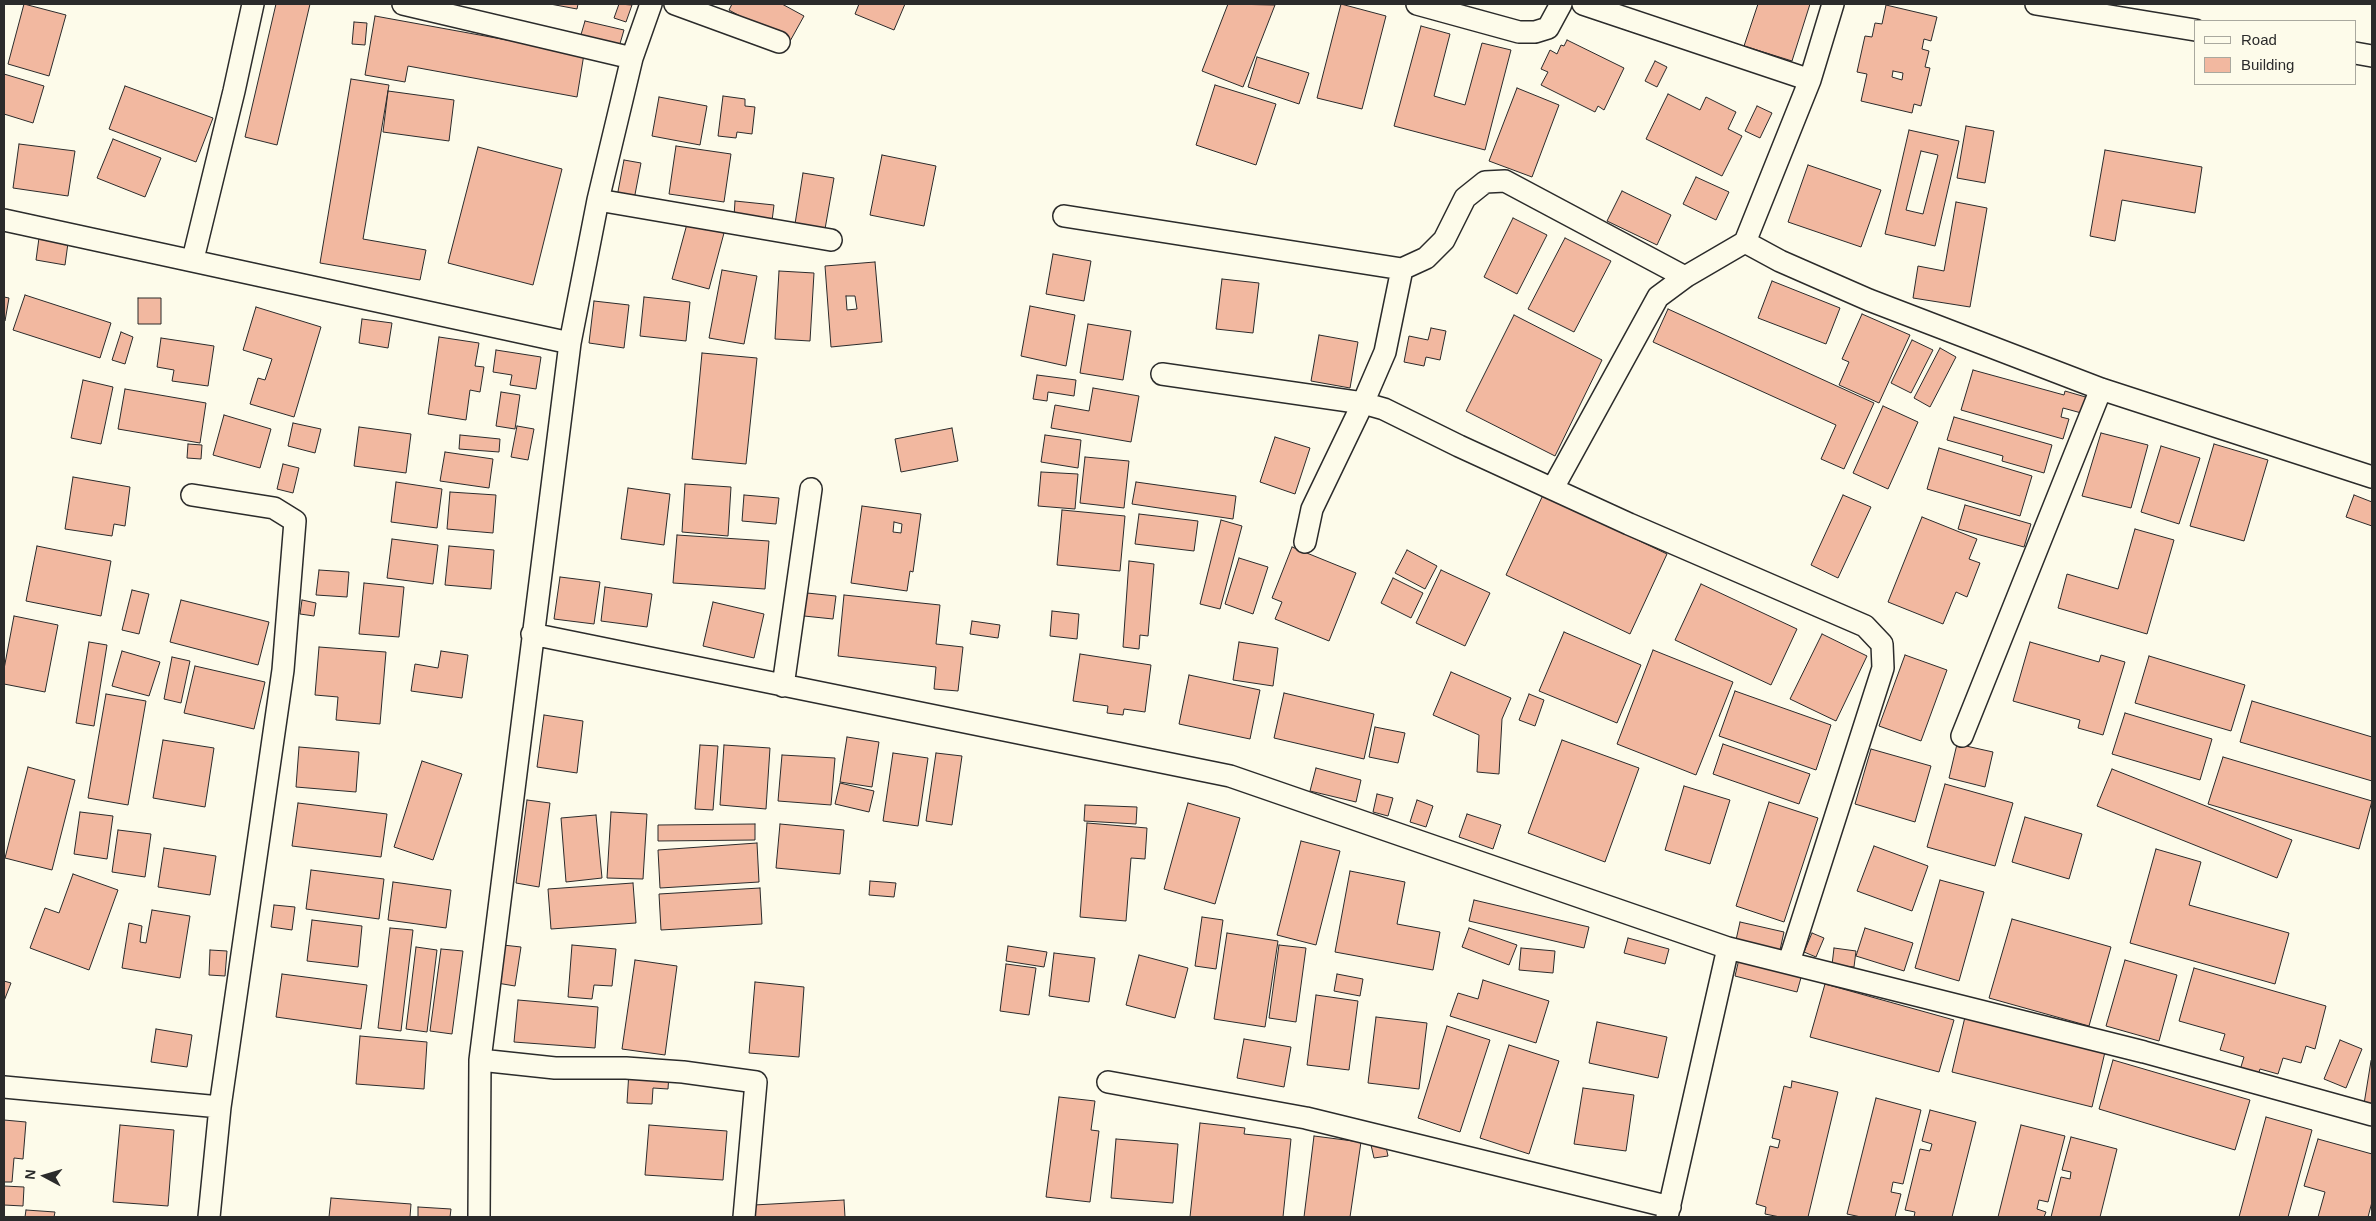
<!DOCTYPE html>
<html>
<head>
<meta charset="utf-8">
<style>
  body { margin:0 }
  #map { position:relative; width:2376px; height:1221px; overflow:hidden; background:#fdfbea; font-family:Arial,sans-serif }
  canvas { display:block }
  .frame { position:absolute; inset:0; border:5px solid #2b2b2b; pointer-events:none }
  .legend { position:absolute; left:2194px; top:20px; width:162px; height:65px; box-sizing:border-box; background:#fdfbea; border:1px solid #a9a89e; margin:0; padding:6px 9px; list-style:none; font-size:15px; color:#2b2b2b }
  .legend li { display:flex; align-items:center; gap:10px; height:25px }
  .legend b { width:25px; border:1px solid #a9a89e }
  .north { position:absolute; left:20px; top:1151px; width:50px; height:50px; -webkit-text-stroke:4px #fdfbea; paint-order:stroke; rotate:276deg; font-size:14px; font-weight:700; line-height:20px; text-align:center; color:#2b2b2b }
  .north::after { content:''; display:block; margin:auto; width:18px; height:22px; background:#2b2b2b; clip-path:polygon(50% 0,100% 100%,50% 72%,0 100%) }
</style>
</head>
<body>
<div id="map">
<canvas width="2376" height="1221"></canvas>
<div class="frame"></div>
<ul class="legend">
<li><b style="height:6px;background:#fdfbea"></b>Road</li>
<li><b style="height:14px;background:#f2b8a0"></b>Building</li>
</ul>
<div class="north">N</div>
</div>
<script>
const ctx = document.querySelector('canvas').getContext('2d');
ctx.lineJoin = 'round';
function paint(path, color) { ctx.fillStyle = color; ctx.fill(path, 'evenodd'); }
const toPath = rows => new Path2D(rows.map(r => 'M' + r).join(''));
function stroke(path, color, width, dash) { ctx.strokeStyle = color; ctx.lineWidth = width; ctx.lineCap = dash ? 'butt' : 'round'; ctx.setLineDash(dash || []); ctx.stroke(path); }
const building = toPath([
  [24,4,66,15,49,76,8,64,24,4],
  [276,4,310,4,277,145,245,137,276,4],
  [550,4,578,4,577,9,550,4],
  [619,4,632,5,626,22,614,18,619,4],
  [732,4,782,4,804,16,789,43,729,10,732,4],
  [859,4,905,4,894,30,855,14,859,4],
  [1228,4,1275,5,1243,87,1202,71,1228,4],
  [1341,4,1386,16,1362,109,1317,98,1341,4],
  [1758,4,1810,4,1792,61,1744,46,1758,4],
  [1886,5,1937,17,1931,41,1924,39,1922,49,1929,51,1925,67,1930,68,1921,106,1914,104,1912,113,1861,101,1867,74,1857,72,1865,36,1872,37,1875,23,1882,24,1886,5],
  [1893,71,1903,73,1902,80,1892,77,1893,71],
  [375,16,584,54,577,97,408,66,405,82,365,75,375,16],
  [585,21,624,30,619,47,580,38,585,21],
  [354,22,367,23,365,45,352,44,354,22],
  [1421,26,1450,34,1434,96,1465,105,1482,43,1511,50,1485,150,1394,126,1421,26],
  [1567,40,1624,68,1604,110,1598,106,1595,112,1541,85,1548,72,1541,69,1550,50,1557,54,1561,45,1564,46,1567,40],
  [1257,57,1309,73,1299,104,1248,87,1257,57],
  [1655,61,1667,67,1657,87,1645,81,1655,61],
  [4,74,44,86,33,123,4,114,4,74],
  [351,79,389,85,363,239,426,250,420,280,320,263,351,79],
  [1215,85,1276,104,1256,165,1196,145,1215,85],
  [125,86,213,118,196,162,109,129,125,86],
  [1517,88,1559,105,1532,177,1489,161,1517,88],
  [388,91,454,100,449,141,383,132,388,91],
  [1668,94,1700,110,1706,97,1736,112,1728,129,1742,136,1722,176,1646,139,1668,94],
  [723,96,745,99,745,106,755,107,752,134,737,132,736,138,718,136,723,96],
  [659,97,707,106,700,145,652,136,659,97],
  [1757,106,1772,113,1760,138,1745,131,1757,106],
  [1966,126,1994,131,1985,183,1957,178,1966,126],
  [1909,130,1959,141,1935,246,1885,234,1909,130],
  [1921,151,1938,155,1923,214,1906,210,1921,151],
  [113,139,161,158,145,197,97,178,113,139],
  [19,144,75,151,68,196,13,188,19,144],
  [676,146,731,154,724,202,669,194,676,146],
  [478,147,562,169,533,285,448,263,478,147],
  [2105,150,2202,167,2195,213,2122,200,2115,241,2090,236,2105,150],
  [882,155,936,166,924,226,870,215,882,155],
  [624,160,641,163,633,205,616,202,624,160],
  [1808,165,1881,190,1861,247,1788,222,1808,165],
  [803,173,834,178,825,229,795,224,803,173],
  [1696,177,1729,192,1716,220,1683,204,1696,177],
  [1622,191,1671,215,1657,245,1607,221,1622,191],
  [735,201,774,205,772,221,734,217,735,201],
  [1956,202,1987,208,1970,307,1913,298,1918,266,1944,271,1956,202],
  [1513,218,1547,235,1517,294,1484,277,1513,218],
  [687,224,724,233,709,289,672,279,687,224],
  [39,238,68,243,65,265,36,260,39,238],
  [1565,238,1611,261,1574,332,1528,309,1565,238],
  [1053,254,1091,261,1084,301,1046,294,1053,254],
  [875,262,882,342,831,347,825,266,875,262],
  [846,296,855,296,857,309,847,310,846,296],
  [722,270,757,276,744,344,709,338,722,270],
  [779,271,814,273,810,341,775,339,779,271],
  [1222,279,1259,283,1253,333,1216,329,1222,279],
  [1772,281,1840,308,1826,344,1758,318,1772,281],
  [25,295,111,323,100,358,13,330,25,295],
  [4,297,9,298,5,321,4,320,4,297],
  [644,297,690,302,686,341,640,336,644,297],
  [138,298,161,298,161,324,138,324,138,298],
  [594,301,629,305,624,348,589,343,594,301],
  [1030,306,1075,315,1066,366,1021,356,1030,306],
  [256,307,321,327,294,417,250,404,258,378,265,380,272,359,243,350,256,307],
  [1668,309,1874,403,1844,469,1821,459,1836,425,1653,342,1668,309],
  [1862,314,1910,335,1879,403,1839,385,1849,362,1842,359,1862,314],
  [1514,315,1602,360,1555,456,1466,411,1514,315],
  [362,319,392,323,388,348,359,343,362,319],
  [1088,324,1131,331,1123,380,1080,373,1088,324],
  [1431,328,1446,331,1440,360,1426,357,1424,366,1404,362,1409,336,1428,340,1431,328],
  [121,332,133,337,125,364,112,360,121,332],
  [1319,335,1358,342,1350,388,1311,381,1319,335],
  [439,337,479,343,475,366,484,367,480,392,470,390,466,420,428,414,439,337],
  [161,338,214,346,208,386,172,381,174,370,157,367,161,338],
  [1912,340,1933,350,1911,393,1891,383,1912,340],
  [1940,348,1956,357,1930,407,1914,398,1940,348],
  [496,350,541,357,536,389,510,385,512,375,493,372,496,350],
  [702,353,757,358,746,464,692,459,702,353],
  [1973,370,2064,395,2065,391,2089,398,2085,414,2063,408,2061,417,2069,419,2063,439,1961,410,1973,370],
  [1037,375,1076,380,1074,396,1048,392,1047,401,1033,399,1037,375],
  [83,380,113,387,101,444,71,438,83,380],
  [1093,388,1139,396,1131,442,1051,428,1055,405,1089,411,1093,388],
  [125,389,206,403,200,443,118,429,125,389],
  [501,392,520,395,515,429,496,426,501,392],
  [1883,406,1918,422,1888,489,1853,473,1883,406],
  [224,415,271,429,260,468,213,455,224,415],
  [1954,417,2052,445,2044,473,2002,461,2003,456,1947,440,1954,417],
  [293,423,321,429,315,453,288,446,293,423],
  [517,426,534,429,528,460,511,457,517,426],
  [359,427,411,434,406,473,354,466,359,427],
  [952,428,958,461,901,472,895,439,952,428],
  [2101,433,2148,445,2131,508,2082,496,2101,433],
  [460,435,500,439,499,452,459,449,460,435],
  [1045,435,1081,440,1078,468,1041,462,1045,435],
  [1275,437,1310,448,1295,494,1260,482,1275,437],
  [188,444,202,445,201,459,187,458,188,444],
  [2214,444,2268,460,2244,541,2190,526,2214,444],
  [2161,446,2200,458,2179,524,2141,512,2161,446],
  [1939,448,2032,476,2020,516,1927,489,1939,448],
  [445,452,493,459,489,488,440,481,445,452],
  [1085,457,1129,461,1124,508,1080,503,1085,457],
  [283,464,299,468,293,493,277,489,283,464],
  [1041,472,1078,474,1075,509,1038,506,1041,472],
  [73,477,130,487,125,526,114,524,112,536,65,529,73,477],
  [396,482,442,489,437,528,391,522,396,482],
  [1136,482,1236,496,1233,519,1132,504,1136,482],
  [685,484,731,487,728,536,682,532,685,484],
  [628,488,670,494,664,545,621,539,628,488],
  [450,492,496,495,493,533,447,529,450,492],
  [744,495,779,498,776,524,742,521,744,495],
  [1543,495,1667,554,1630,634,1506,575,1543,495],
  [1843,495,1871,507,1838,578,1811,565,1843,495],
  [2354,495,2372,502,2372,526,2346,517,2354,495],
  [1965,505,2031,524,2024,547,1958,529,1965,505],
  [862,506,921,514,913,572,910,571,907,591,851,583,862,506],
  [894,522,902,524,901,533,893,532,894,522],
  [1062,510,1125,516,1120,571,1057,565,1062,510],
  [1139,514,1198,521,1194,551,1135,544,1139,514],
  [1922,517,1977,539,1969,559,1980,563,1967,597,1956,592,1943,624,1888,602,1922,517],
  [1221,520,1242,526,1220,609,1200,604,1221,520],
  [2135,529,2174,540,2147,634,2058,608,2067,574,2118,589,2135,529],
  [677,535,769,541,765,589,673,583,677,535],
  [392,539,438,545,433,584,387,578,392,539],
  [37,546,111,561,101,616,26,601,37,546],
  [449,546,494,550,491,589,445,585,449,546],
  [1292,547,1356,573,1329,641,1275,619,1282,602,1272,598,1292,547],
  [1407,550,1437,566,1425,589,1395,573,1407,550],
  [1239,558,1268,567,1253,614,1225,604,1239,558],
  [1129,561,1154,564,1148,636,1140,635,1139,649,1123,647,1129,561],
  [319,570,349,572,347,597,316,595,319,570],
  [1441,570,1490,593,1465,646,1416,623,1441,570],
  [560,577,600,582,594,624,554,619,560,577],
  [1393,578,1423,593,1411,618,1381,603,1393,578],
  [364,583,404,587,399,637,359,634,364,583],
  [1701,584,1797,629,1771,685,1675,640,1701,584],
  [605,587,652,594,647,627,601,621,605,587],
  [132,590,149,594,139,634,122,630,132,590],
  [807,593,836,596,833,619,804,616,807,593],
  [844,595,940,605,936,644,963,647,958,691,934,689,936,667,838,656,844,595],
  [181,600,269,622,258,665,170,642,181,600],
  [302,600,316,603,314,616,300,614,302,600],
  [713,602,764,614,754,658,703,646,713,602],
  [1052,611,1079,614,1077,639,1050,636,1052,611],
  [14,616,58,625,45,692,4,684,4,669,14,616],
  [972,621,1000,625,998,638,970,634,972,621],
  [1564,632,1641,665,1617,723,1539,691,1564,632],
  [1822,634,1867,656,1836,721,1790,699,1822,634],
  [89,642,107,645,94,726,76,723,89,642],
  [1239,642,1278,648,1273,686,1233,680,1239,642],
  [2030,642,2099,662,2101,655,2125,662,2103,735,2078,728,2080,720,2013,701,2030,642],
  [319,647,386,652,380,724,336,720,338,697,315,695,319,647],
  [1653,650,1733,682,1696,775,1617,744,1653,650],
  [122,651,160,662,149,696,112,686,122,651],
  [441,651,468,655,462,698,411,691,415,664,438,668,441,651],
  [1080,654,1151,665,1145,712,1124,709,1123,715,1107,713,1108,706,1073,701,1080,654],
  [1905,655,1947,670,1921,741,1879,726,1905,655],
  [2149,656,2245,685,2231,731,2135,703,2149,656],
  [172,657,190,661,181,703,164,699,172,657],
  [195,666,265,682,254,729,184,713,195,666],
  [1451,672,1511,698,1502,719,1499,774,1477,772,1479,735,1433,715,1451,672],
  [1189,675,1260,690,1250,739,1179,724,1189,675],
  [1735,691,1831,725,1816,770,1719,736,1735,691],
  [1284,693,1374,714,1364,759,1274,738,1284,693],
  [106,694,146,701,128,805,88,798,106,694],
  [1529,694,1544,700,1535,726,1519,720,1529,694],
  [2252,701,2372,737,2372,781,2240,742,2252,701],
  [2125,713,2212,739,2200,780,2112,754,2125,713],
  [544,715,583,721,577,773,537,767,544,715],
  [1375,727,1405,733,1398,763,1369,757,1375,727],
  [847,737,879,742,872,787,840,782,847,737],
  [163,740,214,748,205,807,153,798,163,740],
  [1562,740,1639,768,1605,862,1528,833,1562,740],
  [1723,744,1810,774,1799,804,1713,774,1723,744],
  [1957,744,1993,752,1985,787,1949,778,1957,744],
  [700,745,718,746,713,810,695,809,700,745],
  [724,745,770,748,766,809,720,805,724,745],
  [299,747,359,752,356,792,296,787,299,747],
  [1871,749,1931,766,1915,822,1855,804,1871,749],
  [893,753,928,758,918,826,883,821,893,753],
  [936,753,962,756,952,825,926,821,936,753],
  [782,755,835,758,831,805,778,801,782,755],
  [2223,757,2372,801,2359,849,2208,804,2223,757],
  [422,761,462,774,433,860,394,847,422,761],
  [28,767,75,780,52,870,5,858,28,767],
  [1316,768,1361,780,1356,802,1310,791,1316,768],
  [2112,769,2292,840,2277,878,2097,806,2112,769],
  [840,783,874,791,869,812,835,804,840,783],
  [1945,784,2013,803,1995,866,1927,847,1945,784],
  [1684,786,1730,800,1710,864,1665,850,1684,786],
  [1377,794,1393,798,1388,816,1373,812,1377,794],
  [527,800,550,803,539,887,516,883,527,800],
  [1417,800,1433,806,1426,827,1410,822,1417,800],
  [1769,802,1818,818,1784,922,1736,906,1769,802],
  [298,803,387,814,381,857,292,846,298,803],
  [1188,803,1240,818,1215,904,1164,889,1188,803],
  [1085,805,1137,807,1136,824,1084,821,1085,805],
  [80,812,113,816,107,859,74,854,80,812],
  [611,812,647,814,643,879,607,878,611,812],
  [1467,814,1501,825,1493,849,1459,837,1467,814],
  [596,815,602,878,566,882,561,818,596,815],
  [2025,817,2082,834,2069,879,2012,862,2025,817],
  [1087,823,1147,828,1145,859,1131,858,1126,921,1080,917,1087,823],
  [755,824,755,840,658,841,658,825,755,824],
  [780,824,844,830,840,874,776,868,780,824],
  [118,830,151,834,145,877,112,872,118,830],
  [1301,841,1340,851,1316,945,1277,935,1301,841],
  [757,843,759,882,660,888,658,850,757,843],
  [1874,846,1928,866,1912,911,1857,891,1874,846],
  [164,848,216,856,210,895,158,887,164,848],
  [2156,849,2201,862,2189,905,2289,933,2275,984,2130,943,2156,849],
  [311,870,384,879,379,919,306,909,311,870],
  [1350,871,1405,882,1397,924,1440,932,1433,970,1335,952,1350,871],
  [73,874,118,890,89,970,30,948,45,908,59,913,73,874],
  [1940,880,1984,892,1959,981,1915,968,1940,880],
  [870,881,896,883,894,897,869,895,870,881],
  [393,882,451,890,446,928,388,920,393,882],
  [633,883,636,923,551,929,548,889,633,883],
  [760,888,762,924,661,930,659,894,760,888],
  [1474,900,1589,927,1584,948,1469,921,1474,900],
  [274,905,295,907,292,930,271,927,274,905],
  [152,910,190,916,180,978,122,968,129,923,142,926,140,942,146,943,152,910],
  [1202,917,1223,920,1216,969,1195,966,1202,917],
  [2012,919,2111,947,2089,1026,1989,998,2012,919],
  [312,920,362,926,358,967,307,961,312,920],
  [1740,922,1784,932,1780,950,1736,940,1740,922],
  [390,928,413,930,401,1031,378,1028,390,928],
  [1469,928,1517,945,1509,965,1462,947,1469,928],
  [1865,928,1913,943,1904,971,1856,956,1865,928],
  [1227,933,1278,941,1265,1027,1214,1019,1227,933],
  [1812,933,1824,938,1816,957,1804,952,1812,933],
  [1628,938,1669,949,1665,964,1624,953,1628,938],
  [503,945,521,947,515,986,497,983,503,945],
  [572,945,616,949,612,986,594,985,592,999,568,997,572,945],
  [1279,945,1306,948,1296,1022,1269,1018,1279,945],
  [1008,946,1047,952,1044,967,1006,961,1008,946],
  [416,947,437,950,427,1032,406,1029,416,947],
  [1521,948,1555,951,1553,973,1519,970,1521,948],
  [1834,948,1856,951,1854,967,1832,965,1834,948],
  [441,949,463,951,452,1034,430,1031,441,949],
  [210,950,227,951,225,976,209,975,210,950],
  [1054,953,1095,958,1089,1002,1049,996,1054,953],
  [1139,955,1188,968,1175,1018,1126,1005,1139,955],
  [1739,959,1802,974,1797,992,1735,976,1739,959],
  [635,960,677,966,665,1055,622,1049,635,960],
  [2125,960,2177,975,2159,1041,2106,1026,2125,960],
  [1006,964,1036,968,1029,1015,1000,1011,1006,964],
  [2194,968,2326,1006,2315,1049,2306,1046,2301,1063,2283,1058,2278,1074,2260,1069,2258,1075,2240,1070,2244,1057,2220,1050,2225,1034,2179,1021,2194,968],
  [282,974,367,985,361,1029,276,1017,282,974],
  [1337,974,1363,979,1360,996,1334,991,1337,974],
  [1483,980,1549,1001,1536,1043,1450,1016,1458,993,1478,999,1483,980],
  [4,981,11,983,4,1001,4,981],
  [755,982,804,987,799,1057,749,1053,755,982],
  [1825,984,1954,1020,1939,1072,1810,1037,1825,984],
  [1316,995,1358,1001,1349,1070,1307,1065,1316,995],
  [518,1000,598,1007,595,1048,514,1042,518,1000],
  [1376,1017,1427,1023,1419,1089,1368,1083,1376,1017],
  [1965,1017,2105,1052,2092,1107,1952,1072,1965,1017],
  [1597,1022,1667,1037,1658,1078,1589,1063,1597,1022],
  [1447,1026,1490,1040,1460,1132,1418,1118,1447,1026],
  [156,1029,192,1035,187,1067,151,1062,156,1029],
  [360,1036,427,1042,424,1089,356,1084,360,1036],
  [1244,1039,1291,1047,1284,1087,1237,1078,1244,1039],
  [2340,1040,2362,1049,2346,1088,2324,1079,2340,1040],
  [1509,1045,1559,1061,1529,1154,1480,1138,1509,1045],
  [2113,1060,2250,1100,2235,1150,2099,1109,2113,1060],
  [2371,1061,2372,1062,2372,1105,2364,1104,2371,1061],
  [629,1071,669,1074,668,1089,653,1088,652,1104,627,1103,629,1071],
  [1792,1081,1838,1092,1808,1217,1780,1217,1765,1214,1766,1207,1756,1204,1770,1146,1778,1148,1780,1140,1772,1138,1784,1086,1791,1088,1792,1081],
  [1583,1088,1634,1095,1626,1151,1574,1144,1583,1088],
  [1059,1097,1095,1101,1091,1130,1099,1131,1090,1202,1046,1197,1059,1097],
  [1876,1098,1921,1110,1903,1184,1893,1182,1891,1192,1901,1194,1895,1217,1861,1217,1847,1214,1876,1098],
  [1930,1110,1976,1122,1952,1217,1914,1217,1915,1212,1905,1210,1920,1149,1930,1151,1932,1144,1922,1141,1930,1110],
  [2266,1117,2312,1130,2288,1217,2239,1217,2266,1117],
  [4,1120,26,1122,23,1159,14,1158,12,1182,4,1182,4,1120],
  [1200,1123,1245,1128,1244,1134,1291,1139,1283,1217,1190,1217,1200,1123],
  [120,1125,174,1130,168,1206,113,1202,120,1125],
  [649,1125,727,1131,723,1180,645,1175,649,1125],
  [2021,1125,2065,1136,2048,1202,2039,1200,2037,1209,2046,1212,2044,1217,1998,1217,2021,1125],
  [1314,1136,1361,1142,1350,1217,1304,1217,1314,1136],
  [2071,1137,2117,1149,2100,1217,2051,1217,2061,1177,2070,1179,2071,1172,2062,1170,2071,1137],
  [1116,1139,1178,1144,1173,1203,1111,1198,1116,1139],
  [2318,1139,2372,1154,2372,1202,2368,1217,2318,1217,2325,1192,2304,1186,2318,1139],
  [1385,1142,1388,1156,1374,1158,1371,1145,1385,1142],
  [4,1186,24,1187,23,1206,4,1205,4,1186],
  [331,1198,411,1204,410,1217,329,1217,331,1198],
  [844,1200,845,1217,755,1217,754,1205,844,1200],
  [418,1207,451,1209,450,1217,418,1217,418,1207],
  [26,1210,55,1212,54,1217,25,1217,26,1210]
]);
const street = toPath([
  [403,4,632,58],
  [675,4,779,42],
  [1417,4,1519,32,1535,32,1548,28,1561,4],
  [1583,4,1810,80],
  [1833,4,1810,80,1745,242,1780,261,1869,300,2101,389,2372,477],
  [2036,4,2195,30],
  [2355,53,2372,56],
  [598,200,831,240],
  [1064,216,1402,269,1426,258,1444,240,1465,198,1485,182,1505,181,1685,277],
  [4,220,570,343],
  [193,259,234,91,253,4],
  [1162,374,1363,403,1384,409,1459,446,1629,524,1865,626,1882,644,1883,668,1789,962],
  [1553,488,1658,297,1685,277,1745,242],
  [192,495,274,508,295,521,283,670,220,1107,209,1217],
  [1305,542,1312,509,1363,403,1385,352,1402,269],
  [532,634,1230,776,1728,948,2144,1052,2372,1115],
  [783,686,811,489],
  [1962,736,2101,389],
  [480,1060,555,1068,626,1068,683,1072,756,1082,744,1217],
  [1108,1082,1306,1118,1670,1207],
  [4,1087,220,1107],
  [479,1217,480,1060,570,343,598,200,632,58,651,4],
  [1667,1217,1728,948]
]);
paint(building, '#f2b8a0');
stroke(building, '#2b2b2b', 1);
stroke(street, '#2b2b2b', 24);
stroke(street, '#fdfbea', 21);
</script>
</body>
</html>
